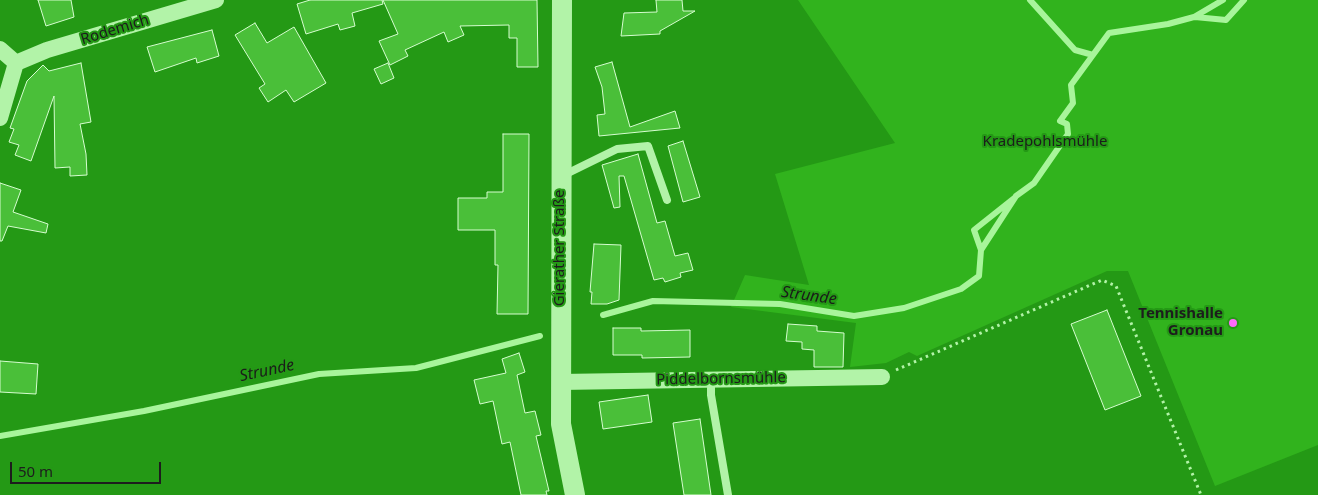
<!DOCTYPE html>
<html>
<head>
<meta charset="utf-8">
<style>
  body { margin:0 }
  #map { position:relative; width:1318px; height:495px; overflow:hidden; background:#249915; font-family:"Noto Sans",sans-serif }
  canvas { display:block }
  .scale { position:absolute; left:10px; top:462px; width:151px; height:22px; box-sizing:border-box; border:2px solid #1d1d1d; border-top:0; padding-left:6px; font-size:15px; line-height:18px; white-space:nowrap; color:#1d1d1d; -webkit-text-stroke:4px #249915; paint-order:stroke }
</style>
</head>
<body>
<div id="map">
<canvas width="1318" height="495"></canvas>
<div class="scale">50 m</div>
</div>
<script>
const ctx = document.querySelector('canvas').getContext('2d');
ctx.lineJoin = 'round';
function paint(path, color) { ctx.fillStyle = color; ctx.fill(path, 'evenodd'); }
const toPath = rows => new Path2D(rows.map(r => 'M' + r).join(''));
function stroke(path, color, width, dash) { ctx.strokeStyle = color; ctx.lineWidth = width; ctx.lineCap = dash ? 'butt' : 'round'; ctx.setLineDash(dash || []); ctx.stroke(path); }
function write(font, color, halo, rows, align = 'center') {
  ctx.font = font + ' "Noto Sans",sans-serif'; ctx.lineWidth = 4; ctx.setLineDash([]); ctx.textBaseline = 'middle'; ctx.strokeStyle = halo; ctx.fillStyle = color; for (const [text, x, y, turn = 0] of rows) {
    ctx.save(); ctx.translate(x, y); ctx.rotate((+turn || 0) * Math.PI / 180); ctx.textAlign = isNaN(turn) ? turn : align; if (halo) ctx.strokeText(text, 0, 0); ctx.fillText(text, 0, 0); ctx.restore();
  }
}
const green = toPath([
  [798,0,1318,0,1318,445,1215,486,1128,271,1107,271,917,356,909,352,886,363,850,367,856,323,731,307,745,275,809,285,775,174,895,143]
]);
const stream = toPath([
  [1030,0,1075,50,1093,55],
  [1195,17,1226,20,1244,0],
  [981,250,974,230,1013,199],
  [603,315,653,301,780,304,854,316,904,308,961,289,979,276,981,250,1016,196,1034,183,1068,134,1067,124,1060,121,1073,103,1071,85,1109,33,1168,24,1194,17,1223,0],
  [0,436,144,411,319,374,416,368,540,336]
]);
const building = toPath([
  [38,0,71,0,74,17,46,26,38,0],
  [310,0,382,0,383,4,352,13,355,26,340,30,338,24,306,34,297,4,310,0],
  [383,0,537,0,538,67,517,67,517,38,509,38,509,25,460,26,464,35,448,42,444,32,405,50,408,56,390,65,379,41,398,34,383,0],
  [656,0,682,0,683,11,695,11,660,31,660,34,621,36,624,13,657,12,656,0],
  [255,23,267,43,294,27,326,83,294,102,286,90,268,102,259,88,265,84,235,35,255,23],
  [212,30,219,56,197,63,196,58,155,72,147,47,212,30],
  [612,62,630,127,675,111,680,128,599,136,597,115,605,114,602,87,595,67,612,62],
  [81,63,91,122,80,124,86,154,87,175,70,176,70,167,55,168,54,96,31,161,15,155,19,145,9,142,14,129,10,128,27,81,43,65,49,71,81,63],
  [388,63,394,78,381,84,374,69,388,63],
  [503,134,529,134,528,314,497,314,498,265,495,265,495,230,458,230,458,198,487,198,487,192,503,192,503,134],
  [683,141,700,197,683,202,668,146,683,141],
  [638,154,657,223,665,221,675,256,688,253,693,270,680,273,681,277,665,282,663,278,654,280,624,176,619,176,620,207,614,208,602,165,638,154],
  [0,183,21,190,13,212,48,224,46,233,8,226,2,241,0,241,0,183],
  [594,244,621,245,619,300,607,304,591,304,592,292,590,292,594,244],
  [1107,310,1141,396,1105,410,1071,324,1107,310],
  [788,324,817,326,817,331,844,333,843,367,814,367,814,350,802,349,802,342,786,341,788,324],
  [613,328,641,328,641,331,690,330,690,357,642,358,642,355,613,355,613,328],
  [519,353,525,372,517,375,525,413,535,411,541,435,536,436,549,491,546,491,547,495,521,495,510,442,502,444,493,401,480,404,474,380,506,373,502,359,519,353],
  [0,361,38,364,36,394,0,392,0,361],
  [648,395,652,422,603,429,599,402,648,395],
  [700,419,711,495,684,495,673,423,700,419]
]);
const path = toPath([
  [896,370,1102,280,1116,286,1201,495]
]);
const service = toPath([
  [564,175,617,149,648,146,667,200],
  [711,379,711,395,728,495]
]);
const minor = toPath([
  [0,49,16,63],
  [16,63,47,50,216,0],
  [0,118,16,63],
  [560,382,882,377]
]);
const tertiary = toPath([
  [562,0,561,424,575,495]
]);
const markers = [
  [1233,323,5,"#ff6afb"]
];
const streetNames = [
  ["Rodemich",115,30,-17],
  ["Gierather Straße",560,248,-90],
  ["Piddelbornsmühle",721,379,-1]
];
const parkNames = [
  ["Kradepohlsmühle",1045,142]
];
const poiNames = [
  ["Tennishalle",1223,314],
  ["Gronau",1223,331]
];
const waterNames = [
  ["Strunde",809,296,8],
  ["Strunde",267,371,-12]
];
paint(green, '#31b31d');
stroke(stream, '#a8f59b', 6);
paint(building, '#4abf39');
stroke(building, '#d6fdd0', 1);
stroke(path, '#b2f3a8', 3, [2.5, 4]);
stroke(service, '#b2f3a8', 8);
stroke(minor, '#b2f3a8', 16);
stroke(tertiary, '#b2f3a8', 20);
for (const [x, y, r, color] of markers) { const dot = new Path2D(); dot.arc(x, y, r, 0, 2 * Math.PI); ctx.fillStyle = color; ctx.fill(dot); stroke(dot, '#249915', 2); }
write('15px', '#1d1d1d', '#249915', streetNames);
write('15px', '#1b1d1b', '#249915', parkNames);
write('bold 15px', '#1d1d1d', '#249915', poiNames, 'right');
write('italic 16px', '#1a1d19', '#249915', waterNames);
</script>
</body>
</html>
